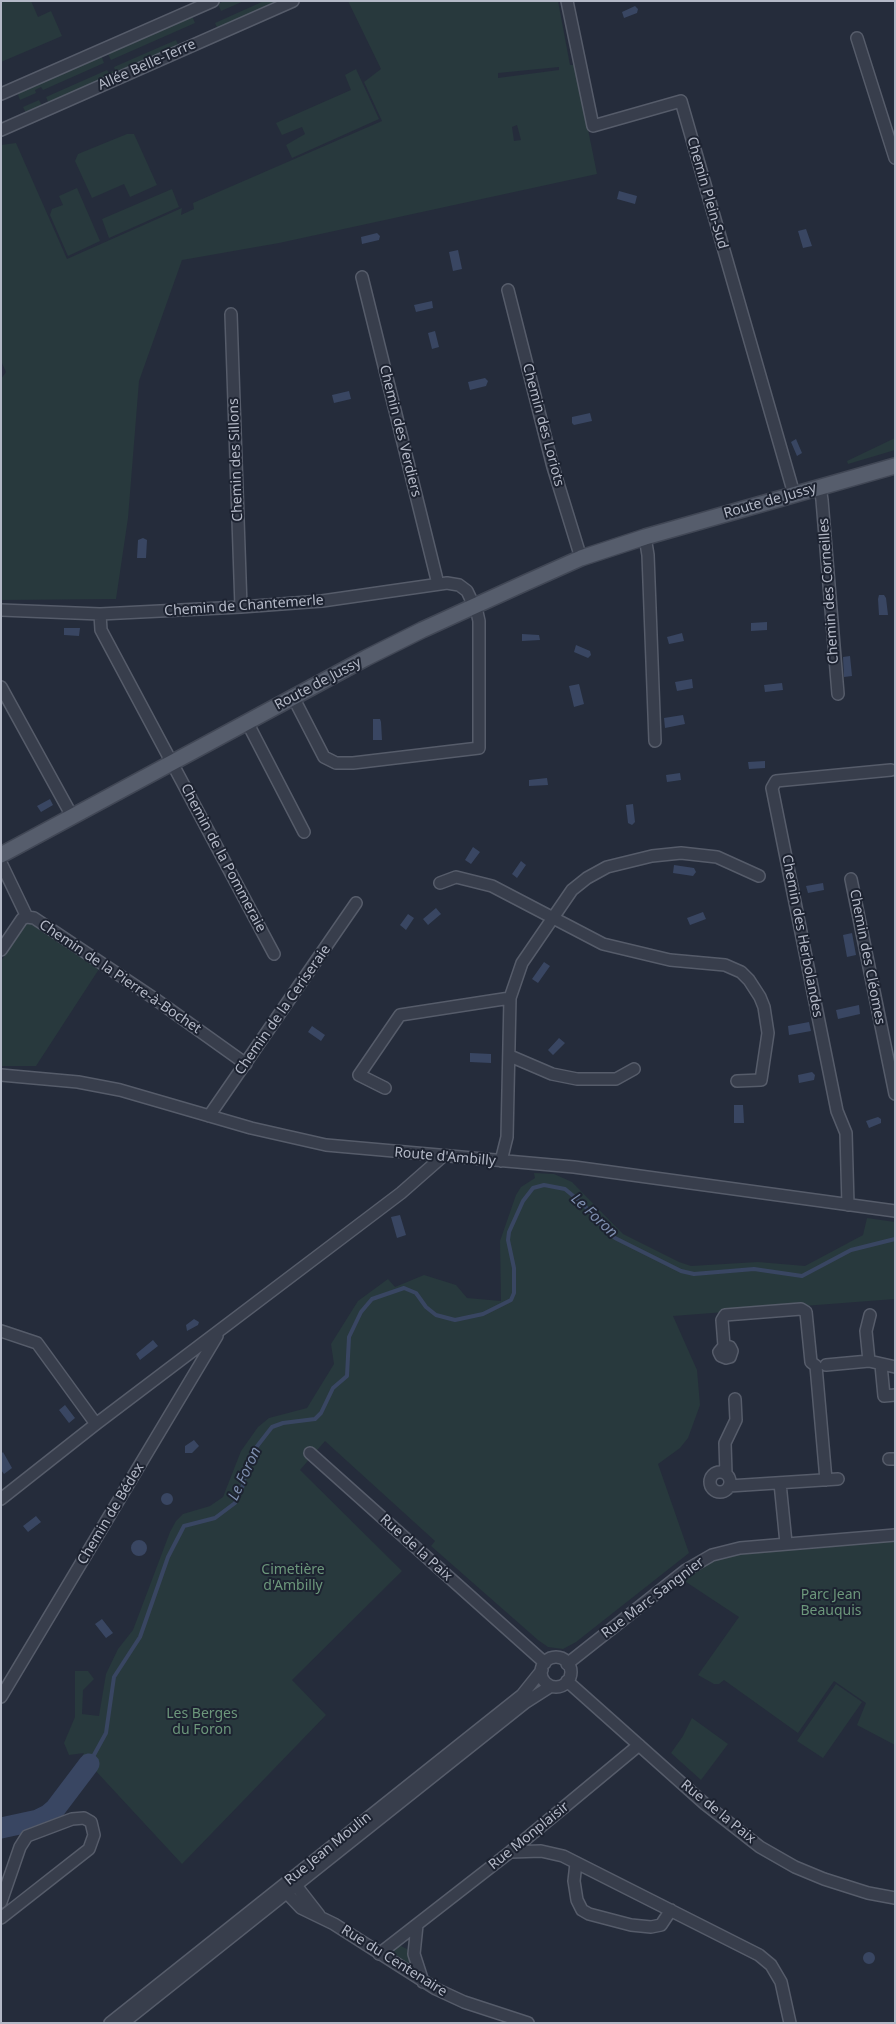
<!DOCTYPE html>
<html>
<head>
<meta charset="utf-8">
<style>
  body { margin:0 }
  #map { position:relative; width:896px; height:2024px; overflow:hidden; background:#252c3b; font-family:"Noto Sans",sans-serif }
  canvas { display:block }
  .frame { position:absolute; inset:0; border:2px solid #b4b9c7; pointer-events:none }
</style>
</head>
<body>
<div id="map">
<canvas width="896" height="2024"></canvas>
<div class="frame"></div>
</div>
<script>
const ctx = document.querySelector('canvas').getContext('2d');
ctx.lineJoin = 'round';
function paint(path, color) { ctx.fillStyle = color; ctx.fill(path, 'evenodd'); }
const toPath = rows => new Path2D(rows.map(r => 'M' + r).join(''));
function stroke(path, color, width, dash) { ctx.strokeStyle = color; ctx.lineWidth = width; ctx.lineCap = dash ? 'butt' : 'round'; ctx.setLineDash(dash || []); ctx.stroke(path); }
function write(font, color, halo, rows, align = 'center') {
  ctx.font = font + ' "Noto Sans",sans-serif'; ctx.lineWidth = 4; ctx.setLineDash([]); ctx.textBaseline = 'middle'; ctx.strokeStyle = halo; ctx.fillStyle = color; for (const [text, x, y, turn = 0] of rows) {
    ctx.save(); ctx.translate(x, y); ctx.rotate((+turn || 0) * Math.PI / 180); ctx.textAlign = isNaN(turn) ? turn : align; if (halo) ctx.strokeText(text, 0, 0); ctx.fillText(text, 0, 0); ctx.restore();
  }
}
const green = toPath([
  [1,1,31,1,38,17,51,11,62,36,1,62],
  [224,1,244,1,221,11,218,4],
  [264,1,284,1,218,30,215,23],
  [348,1,558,1,570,65,575,65,597,174,279,243,182,260,139,381,128,518,116,599,1,600,1,379,6,372,1,361,1,145,16,143,67,259,182,208,181,215,194,209,193,203,382,121,364,82,381,69],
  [559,67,559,70,498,78,498,73],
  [517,125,521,140,514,141,512,127],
  [192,16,195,23,111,60,107,52],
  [176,40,179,47,49,104,46,97,107,70,109,73,115,70,114,67],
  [101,55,104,63,43,90,41,87,35,90,36,93,20,100,17,92],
  [356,69,379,119,292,158,286,145,305,134,302,127,282,135,276,123,351,90,345,75],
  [39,100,43,108,27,115,23,107],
  [127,134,134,134,157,185,130,197,124,184,92,198,75,161,78,154],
  [77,188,100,241,68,256,50,215,52,209,63,205,59,196],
  [172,189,179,207,109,238,102,219],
  [895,438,895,450,848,464,847,461],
  [28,922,99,969,36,1066,1,1066,1,961],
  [534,1173,554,1174,572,1182,623,1234,679,1262,691,1266,758,1262,805,1266,863,1235,867,1218,895,1222,895,1299,673,1316,697,1370,700,1405,688,1438,680,1448,658,1464,689,1553,576,1642,563,1649,548,1647,538,1640,431,1546,435,1541,325,1441,300,1470,402,1571,292,1680,326,1715,182,1864,94,1769,79,1762,84,1753,69,1755,64,1743,75,1717,75,1671,88,1671,94,1679,83,1690,82,1714,99,1716,106,1674,118,1649,133,1630,170,1532,176,1521,183,1514,210,1506,223,1497,241,1451,258,1427,269,1418,307,1408,334,1364,331,1344,358,1301,388,1279,395,1287,424,1275,456,1285,467,1298,501,1301,500,1241,516,1195,521,1187,535,1178],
  [895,1535,895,1745,857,1725,866,1703,834,1681,798,1733,724,1680,719,1684,714,1684,698,1675,739,1617,677,1576,706,1557],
  [836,1684,862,1702,823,1758,797,1741],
  [692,1718,728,1744,701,1780,671,1753,683,1736],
  [53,1816,49,1824,23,1829,21,1834,1,1837,1,1831,46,1821],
  [399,1945,411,1951,414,1964,408,1968,391,1954,391,1950]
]);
const water = toPath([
  [635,6,638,9,637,13,624,18,622,12],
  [619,191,637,196,635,204,617,199],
  [806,229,812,246,803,248,798,231],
  [377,233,380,236,379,240,362,244,361,237],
  [458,250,462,269,453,271,449,252],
  [432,301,433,308,416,312,414,305],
  [435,331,439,347,432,349,428,333],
  [485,378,488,381,486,386,470,390,468,382],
  [349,391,351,399,334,403,332,395],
  [590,413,592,421,574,425,572,423,572,417],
  [796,439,802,453,797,456,791,442],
  [143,538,147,540,146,558,137,558,138,540],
  [879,595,884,595,886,598,888,615,879,615,878,599],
  [767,622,767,630,751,631,751,623],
  [64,628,80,628,79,636,64,635],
  [682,633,684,641,669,644,667,637],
  [522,634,539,635,540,640,522,641],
  [576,645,590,651,591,655,588,658,574,652],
  [850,656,852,676,844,677,843,657],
  [692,679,693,688,677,691,675,682],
  [782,683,783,690,765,692,764,685],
  [579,684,584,704,574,707,569,686],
  [683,715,685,724,665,728,664,718],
  [373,719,380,719,381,722,382,740,373,740],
  [765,761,765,768,749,769,748,762],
  [680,773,681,780,667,782,666,775],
  [547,778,548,785,529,786,529,780],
  [50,799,53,805,41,812,37,806],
  [633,804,635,822,632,825,628,823,626,805],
  [473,847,480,852,471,864,465,860],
  [521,861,526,865,517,878,512,874],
  [674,865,694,868,696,872,693,876,673,873],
  [823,883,824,890,808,893,806,886],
  [436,908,441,914,428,925,423,919],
  [703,912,706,919,690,925,687,918],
  [408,914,414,918,406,930,400,925],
  [852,933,856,955,847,957,843,935],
  [544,962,550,966,538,983,532,979],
  [859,1005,860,1014,838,1019,836,1010],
  [809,1022,811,1031,789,1035,788,1026],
  [312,1026,325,1035,321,1041,308,1032],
  [559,1038,565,1043,553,1055,548,1050],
  [470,1053,491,1054,491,1063,470,1062],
  [812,1072,815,1075,814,1080,799,1083,798,1075],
  [734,1105,743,1105,744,1123,734,1123],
  [878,1117,881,1119,881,1123,869,1128,866,1121],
  [400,1215,406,1235,397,1238,391,1217],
  [194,1319,199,1322,198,1325,187,1331,186,1325],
  [153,1340,158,1346,140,1360,136,1354],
  [65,1405,75,1418,69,1423,59,1410],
  [194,1440,199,1446,192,1453,185,1453,185,1446],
  [3,1452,12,1468,4,1474,1,1470,1,1454],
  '161 1499a6 6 0 1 1 12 0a6 6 0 1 1-12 0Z',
  [36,1516,41,1522,28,1532,23,1526],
  '131 1548a8 8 0 1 1 16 0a8 8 0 1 1-16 0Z',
  [102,1619,113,1633,106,1638,95,1624],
  '863 1958a6 6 0 1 1 12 0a6 6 0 1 1-12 0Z'
]);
const stream = toPath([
  [89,1764,106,1733,114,1677,140,1637,168,1557,184,1526,215,1518,235,1503,242,1488,251,1454,272,1427,283,1423,315,1419,321,1413,333,1388,347,1376,349,1337,361,1312,372,1299,404,1288,416,1293,426,1307,436,1315,455,1320,483,1314,511,1300,514,1293,514,1268,508,1240,509,1232,523,1201,533,1188,544,1185,565,1189,584,1205,605,1230,615,1238,681,1271,694,1274,754,1269,802,1276,851,1250,895,1239]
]);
const river = toPath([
  [1,1828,38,1820,48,1815,55,1809,89,1764]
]);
const minor = toPath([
  [567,1,593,126,681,101,794,494],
  [857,38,895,158],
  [1,94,213,1],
  [1,130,293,1],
  [362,277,438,584],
  [508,290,553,467,581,558],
  [231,314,241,607],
  [820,487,822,500,838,694],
  [645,537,648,555,655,741],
  [1,610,100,614,241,607,322,601,447,583,459,585,467,591,477,612,479,621,479,748,353,763,336,763,324,757,293,697],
  [100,614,101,630,274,954],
  [1,687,72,816],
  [247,722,304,832],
  [1,863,27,917],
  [851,879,895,1094],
  [440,883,456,877,492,886,603,944,670,960,725,965,741,972,749,980,760,997,764,1007,768,1033,761,1080,737,1081],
  [1,950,22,919,27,917,34,918,155,999,246,1064],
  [510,1056,552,1074,577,1079,616,1079,634,1069],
  [1,1075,78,1082,120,1090,251,1128,326,1145,574,1167,895,1211],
  [385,1088,359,1075,400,1015,510,998],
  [209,1116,356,903],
  [501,1161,507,1137,510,998,522,963,572,890,587,878,607,867,652,856,681,853,717,857,759,876],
  [848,1205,846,1133,837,1111,772,788,776,781,891,770],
  [1,1331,37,1343,96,1424],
  [724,1346,730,1347,732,1351,730,1357,726,1358,721,1356,719,1352,724,1346,722,1320,725,1315,801,1309,806,1312,811,1362,816,1366,826,1480],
  [869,1361,866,1331,870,1315],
  [826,1365,869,1361,895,1367],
  [881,1365,884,1396,895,1395],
  [310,1453,545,1663],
  [889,1459,895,1459],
  '710 1482a10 10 0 1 1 20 0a10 10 0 1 1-20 0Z',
  [726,1474,725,1443,736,1420,735,1399],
  [780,1483,786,1543],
  [729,1486,838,1479],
  [1,1499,96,1424,401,1193,442,1157],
  '541 1672a15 15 0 1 1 30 0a15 15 0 1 1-30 0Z',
  [567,1664,686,1570,712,1555,740,1548,895,1535],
  [567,1681,705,1804,760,1847,795,1867,824,1879,868,1893,895,1898],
  [1,1697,217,1336],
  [510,1852,541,1851,563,1856,759,1955,771,1965,781,1982,790,2023],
  [576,1863,574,1881,577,1900,582,1910,589,1914,631,1925,651,1927,661,1925,671,1910],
  [291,1879,319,1915],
  [282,1888,301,1908,334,1924,436,1989,464,2002,528,2023],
  [1,1902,20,1847,27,1836,72,1819,84,1818,91,1822,94,1835,89,1849,1,1918],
  [417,1925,414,1954,423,1982],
  [379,1954,510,1852,639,1745],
  [110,2023,522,1695,542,1670],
  [123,2023,526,1702,551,1686]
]);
const major = toPath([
  [1,855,366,658,422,630,525,583,581,558,645,537,895,466]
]);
const streetNames = [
  ["Allée Belle-Terre",147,65,-24],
  ["Chemin Plein-Sud",707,193,74],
  ["Chemin des Loriots",543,425,75],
  ["Chemin des Verdiers",400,431,76],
  ["Chemin des Sillons",236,460,-92],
  ["Route de Jussy",770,501,-16],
  ["Chemin des Corneilles",829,591,-94],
  ["Chemin de Chantemerle",244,606,-4],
  ["Route de Jussy",318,684,-28],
  ["Chemin de la Pommeraie",223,858,62],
  ["Chemin des Herbolandes",802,936,79],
  ["Chemin des Cléomes",867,957,79],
  ["Chemin de la Pierre-à-Bochet",120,977,34],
  ["Chemin de la Ceriseraie",283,1010,-55],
  ["Route d'Ambilly",445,1157,5],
  ["Chemin de Bédex",111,1514,-59],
  ["Rue de la Paix",416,1548,42],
  ["Rue Marc Sangnier",653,1598,-37],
  ["Rue de la Paix",718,1812,39],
  ["Rue Monplaisir",529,1836,-39],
  ["Rue Jean Moulin",328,1849,-39],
  ["Rue du Centenaire",394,1961,32]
];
const parkNames = [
  ["Cimetière",293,1570],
  ["d'Ambilly",293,1586],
  ["Parc Jean",831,1595],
  ["Beauquis",831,1611],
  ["Les Berges",202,1714],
  ["du Foron",202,1730]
];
const waterNames = [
  ["Le Foron",594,1216,43],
  ["Le Foron",245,1474,-65]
];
paint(green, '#28393d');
paint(water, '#394662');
stroke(stream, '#394662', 4);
stroke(river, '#394662', 21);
stroke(minor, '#565c6a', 14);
stroke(major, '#414755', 18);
stroke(minor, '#383e4c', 11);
stroke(major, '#565d6c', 15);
write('14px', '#b4b9c7', '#1d2331', streetNames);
write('14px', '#6c977b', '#1d2331', parkNames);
write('italic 15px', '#7d8dad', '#1d2331', waterNames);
</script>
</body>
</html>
